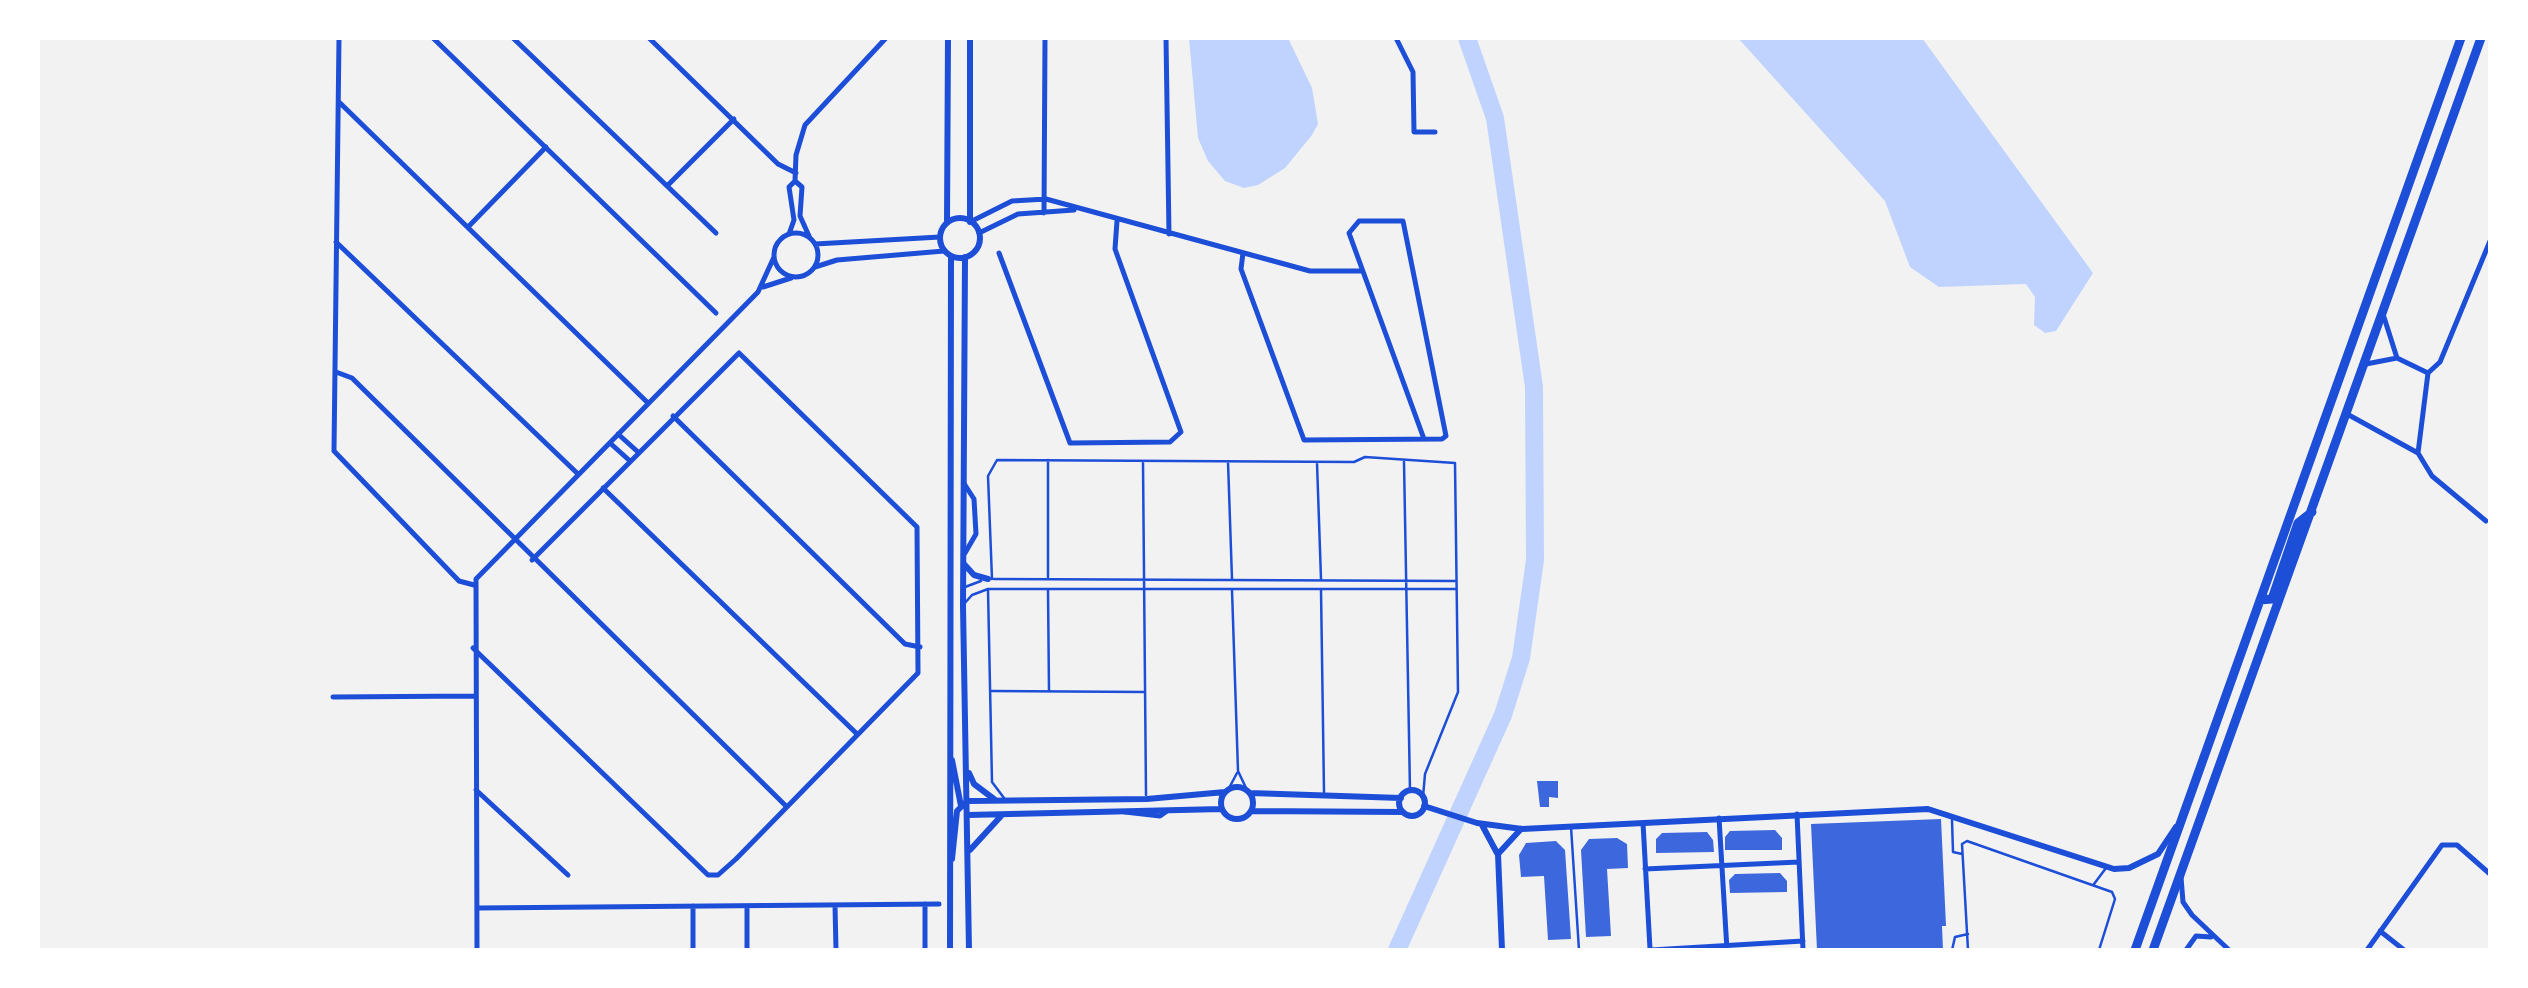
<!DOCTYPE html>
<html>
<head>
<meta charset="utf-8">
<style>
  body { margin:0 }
  #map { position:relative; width:2528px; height:988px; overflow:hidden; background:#f2f2f2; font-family:Quicksand,sans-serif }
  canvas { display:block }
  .frame { position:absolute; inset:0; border:40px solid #fff; pointer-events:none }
</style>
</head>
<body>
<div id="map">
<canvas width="2528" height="988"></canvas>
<div class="frame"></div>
</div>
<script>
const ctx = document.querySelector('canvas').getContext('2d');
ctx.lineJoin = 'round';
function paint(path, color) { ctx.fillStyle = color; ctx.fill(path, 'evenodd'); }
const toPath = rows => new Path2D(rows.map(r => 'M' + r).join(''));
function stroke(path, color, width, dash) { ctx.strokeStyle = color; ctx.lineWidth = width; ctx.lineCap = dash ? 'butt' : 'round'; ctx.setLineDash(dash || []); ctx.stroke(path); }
const water = toPath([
  [1189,38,1288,38,1312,88,1318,124,1312,135,1285,168,1258,185,1244,188,1225,181,1208,161,1198,138],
  [1738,38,1922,38,2093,273,2056,331,2045,333,2034,325,2035,297,2026,284,1939,287,1910,267,1885,201]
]);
const river = toPath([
  [1397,950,1503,715,1521,658,1535,560,1534,387,1495,118,1467,38]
]);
const building = toPath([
  [1537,781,1558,781,1558,798,1549,797,1549,807,1540,807],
  [1941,819,1946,926,1942,926,1943,950,1817,950,1811,824],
  [1775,830,1782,838,1782,850,1725,850,1725,837,1730,831],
  [1707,832,1713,840,1714,852,1656,853,1656,839,1662,833],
  [1617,838,1627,844,1628,868,1607,869,1611,936,1586,937,1581,850,1589,839],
  [1556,841,1565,850,1571,939,1548,940,1544,876,1521,877,1519,855,1526,843],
  [1780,873,1787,881,1787,892,1730,893,1729,880,1735,874]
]);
const service = toPath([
  [1228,462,1232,579],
  [1404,462,1410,791],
  [1143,463,1146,795],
  [1317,463,1321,579],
  [1048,577,1048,460],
  [992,579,988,476,997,460,1354,462,1365,457,1455,463,1458,692,1425,774,1423,797],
  [994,579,1456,581],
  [965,587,981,581],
  [988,590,992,782,1004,798],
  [1048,590,1049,691],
  [1232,590,1238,771,1247,790],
  [1321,590,1324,792],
  [964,604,972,595,988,589,1456,589],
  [992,691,1144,692],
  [1228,790,1237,773],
  [1952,820,1953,852,1962,854],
  [1571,827,1579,950],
  [2094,884,2106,868],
  [1952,950,1955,937,1968,934],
  [1968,950,1962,844,1967,841,2112,892,2115,899,2099,950]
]);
const minor = toPath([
  [339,38,334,451,459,581,474,585],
  [433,38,716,313],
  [513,38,716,233],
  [649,38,778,164,796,173],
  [1166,38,1169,234],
  [1396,38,1413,72,1414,132,1435,132],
  [339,102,648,403],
  [795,181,802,187,800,216,809,236],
  [667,186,734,119],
  [1044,213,1045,38],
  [970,222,1012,201,1046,199,1310,271,1362,271],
  [469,226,546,147],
  [979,233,1018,214,1074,210],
  '774 255a22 22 0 1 1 44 0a22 22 0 1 1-44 0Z',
  [789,234,794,220,789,187,795,181,796,155,805,125,886,38],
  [336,242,578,474],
  [815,244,940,237],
  [999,253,1070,443,1170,442,1181,432,1115,249,1117,221],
  [1243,253,1241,269,1304,440,1442,439,1446,436,1403,221,1359,221,1349,233,1424,439],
  [815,267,837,260,944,251],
  [763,287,791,278],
  [2383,314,2397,358],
  [2397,358,2428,373],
  [2366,364,2397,358],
  [336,372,352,378,786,806],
  [2347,414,2418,453],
  [673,416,905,644,920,647],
  [618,434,638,452],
  [610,443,630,461],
  [603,488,856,733],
  [2486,521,2432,476,2418,453,2428,373,2440,362,2490,241],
  [965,553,976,534,974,499,965,485],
  [473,648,708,875,718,875,736,859,918,673,917,527,739,353,532,560],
  [333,697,474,696],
  [476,790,568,875],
  [1125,812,1160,816,1167,811],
  [1797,814,1803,950],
  [1719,818,1727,950],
  [1643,823,1650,949],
  [1645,869,1799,862],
  [2181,877,2183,902,2192,915,2229,950],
  [925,904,925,950],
  [835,905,836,950],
  [747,906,747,950],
  [478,908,939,904],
  [2380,931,2404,950],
  [477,950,476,579,758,292,774,257],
  [693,950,693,906],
  [1651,950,1803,941],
  [2186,950,2196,936,2211,937],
  [2367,950,2442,845,2457,845,2490,874]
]);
const tertiary = toPath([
  [970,38,970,222],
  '940 238a20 20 0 1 1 40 0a20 20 0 1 1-40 0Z',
  [947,223,948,38],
  [965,257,963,606,969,950],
  [964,564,974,575,988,579],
  [952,760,961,806],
  [969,773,974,784,994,799],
  '1221 803a16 16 0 1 1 32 0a16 16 0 1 1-32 0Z',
  '1399 803a13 13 0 1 1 26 0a13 13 0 1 1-26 0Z',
  [1250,793,1401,798],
  [967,801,1147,799,1225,792],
  [1424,806,1477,823,1522,829,1928,809,2114,869,2129,868,2158,854,2176,827],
  [1251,811,1403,812],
  [968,815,1222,809],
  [1482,825,1497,853],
  [970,850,1002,815],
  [952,859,957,811,967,801],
  [950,950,951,256],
  [1502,950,1498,854,1521,829]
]);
const trunk = toPath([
  [2260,600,2272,599,2298,523,2312,512],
  [2135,950,2461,38],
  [2153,950,2481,38]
]);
paint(water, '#bfd3fe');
stroke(river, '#bfd3fe', 18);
paint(building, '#3d67dc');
stroke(service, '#1d4ed8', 2.5);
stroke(minor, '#1d4ed8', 5);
stroke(tertiary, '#1d4ed8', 6);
stroke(trunk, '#1d4ed8', 9);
</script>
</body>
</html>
